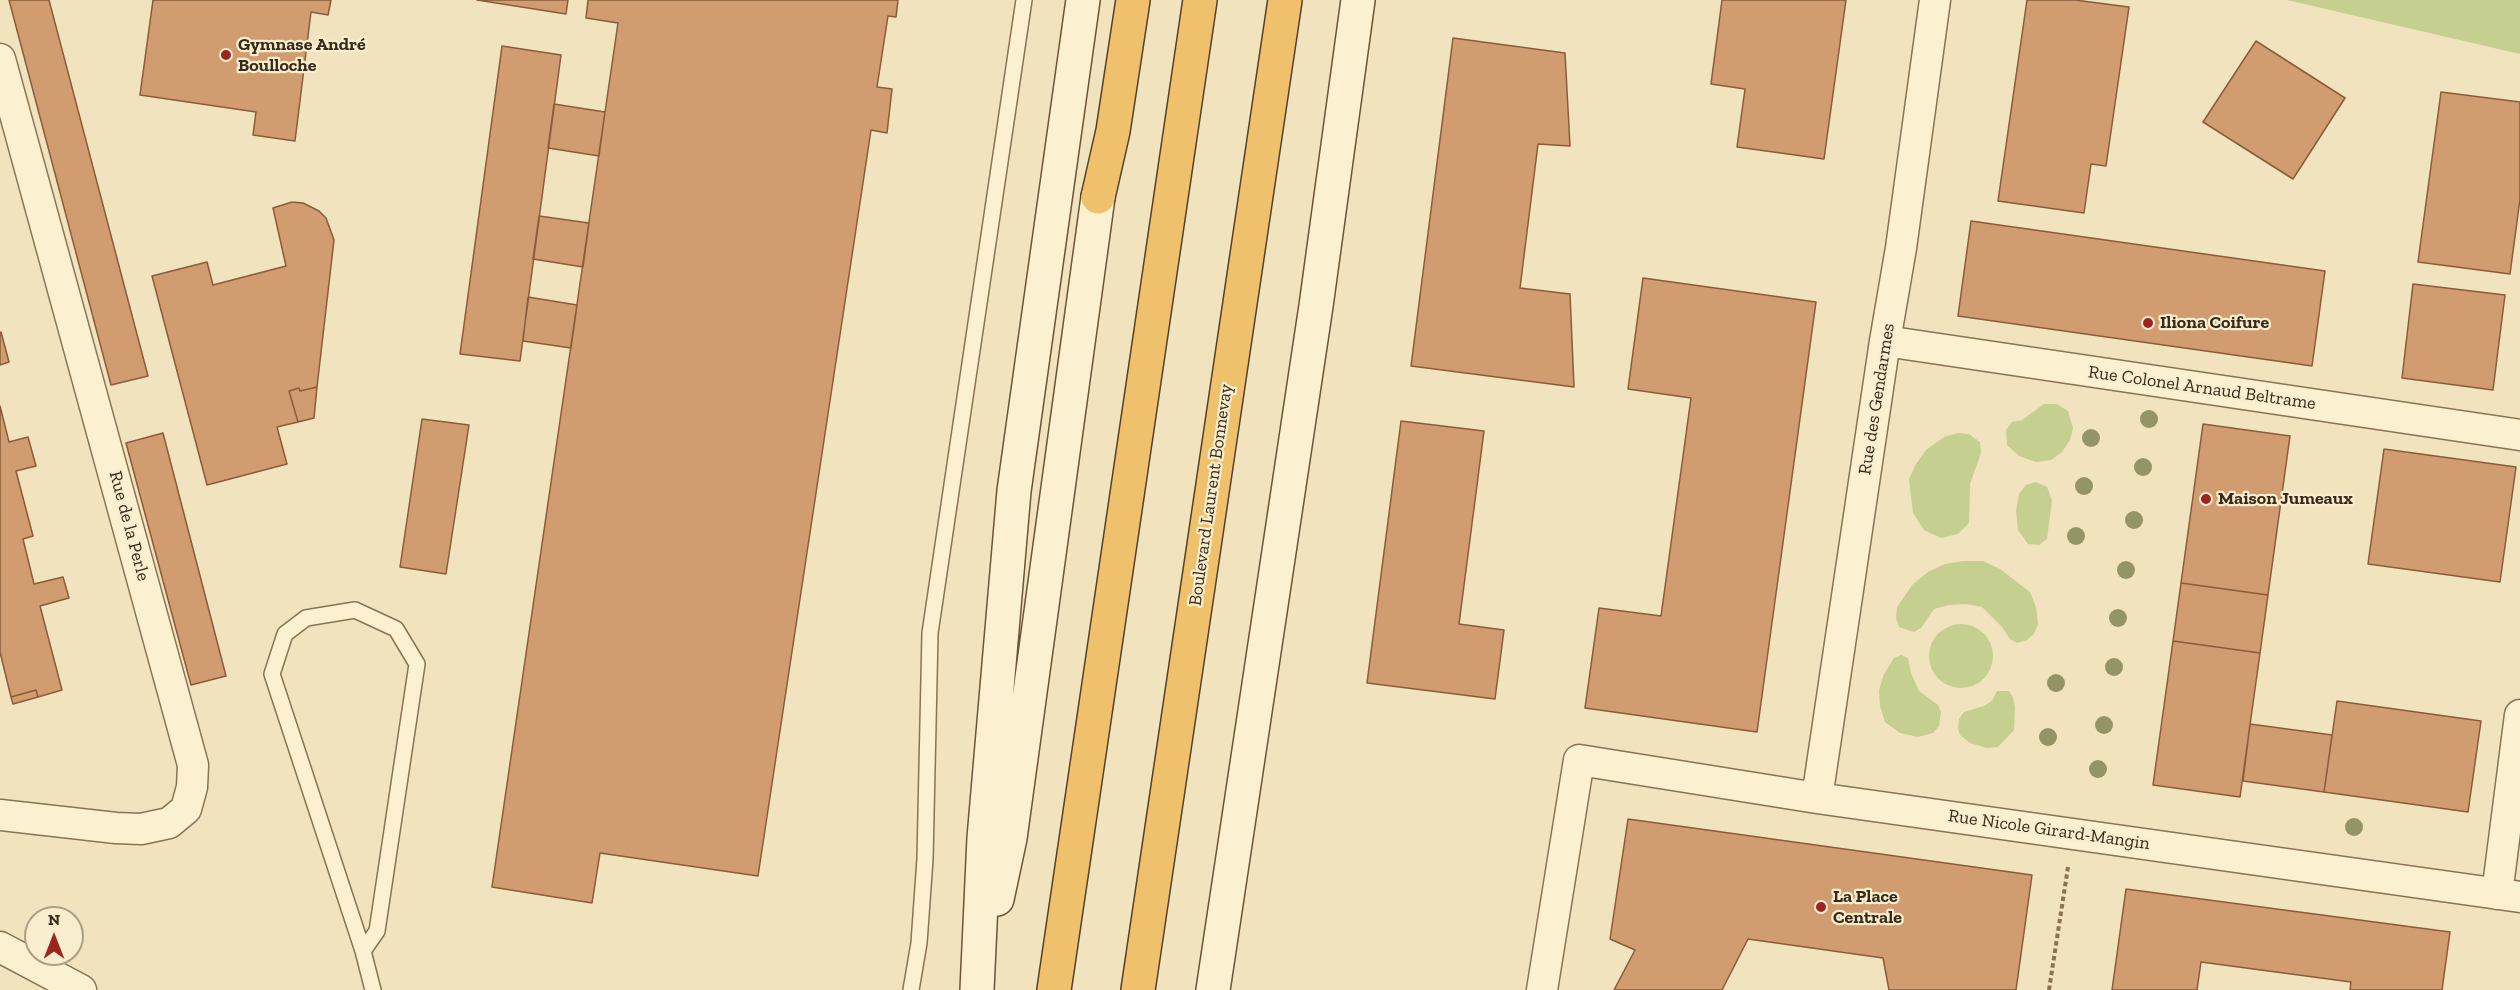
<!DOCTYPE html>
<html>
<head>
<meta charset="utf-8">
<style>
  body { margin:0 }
  #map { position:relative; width:2520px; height:990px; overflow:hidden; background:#f1e3bd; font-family:"Zilla Slab",serif }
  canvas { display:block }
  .north { position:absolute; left:24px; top:906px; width:60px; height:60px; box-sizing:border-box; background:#f8edcd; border:2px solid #ab9f86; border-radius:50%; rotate:0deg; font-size:16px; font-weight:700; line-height:24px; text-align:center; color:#372a1b }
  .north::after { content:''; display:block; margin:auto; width:21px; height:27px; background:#9c2521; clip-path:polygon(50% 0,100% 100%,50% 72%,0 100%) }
</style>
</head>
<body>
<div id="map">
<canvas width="2520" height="990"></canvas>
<div class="north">N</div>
</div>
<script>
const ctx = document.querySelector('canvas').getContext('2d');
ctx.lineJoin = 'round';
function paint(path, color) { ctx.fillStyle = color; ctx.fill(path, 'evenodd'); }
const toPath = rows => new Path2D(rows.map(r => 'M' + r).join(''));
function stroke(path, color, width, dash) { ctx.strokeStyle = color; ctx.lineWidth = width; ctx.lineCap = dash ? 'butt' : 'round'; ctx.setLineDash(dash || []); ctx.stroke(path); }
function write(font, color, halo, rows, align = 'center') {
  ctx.font = font + ' "Zilla Slab",serif'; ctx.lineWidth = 4.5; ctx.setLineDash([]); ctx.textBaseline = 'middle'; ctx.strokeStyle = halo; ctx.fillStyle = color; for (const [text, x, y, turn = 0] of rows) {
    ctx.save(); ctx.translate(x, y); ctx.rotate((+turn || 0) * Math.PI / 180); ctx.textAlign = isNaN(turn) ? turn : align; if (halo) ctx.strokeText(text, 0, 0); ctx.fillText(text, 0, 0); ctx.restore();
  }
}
const green = toPath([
  [2287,0,2520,0,2520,54],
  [2044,404,2057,404,2068,411,2073,428,2070,440,2062,452,2051,460,2036,462,2019,456,2007,445,2006,430,2012,422,2022,420],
  [1958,433,1969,434,1980,442,1981,453,1970,484,1969,523,1958,534,1941,538,1924,530,1913,513,1909,479,1916,464,1926,450,1944,437],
  [2036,482,2047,487,2052,500,2047,539,2039,545,2028,544,2018,530,2016,511,2019,494,2026,485],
  [1963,561,1983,561,2000,569,2030,592,2036,607,2038,624,2034,634,2027,640,2017,643,2010,639,2002,627,1982,607,1966,604,1949,605,1934,609,1921,628,1914,632,1899,627,1896,618,1897,607,1913,584,1928,572,1945,564],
  '1929 656a32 32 0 1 1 64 0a32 32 0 1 1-64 0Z',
  [1901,655,1908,658,1911,673,1919,691,1938,705,1941,712,1939,726,1933,733,1918,737,1900,733,1885,722,1880,706,1879,690,1884,674,1894,658],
  [1997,691,2009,691,2013,698,2015,707,2014,730,1998,747,1987,748,1970,743,1960,735,1958,729,1959,719,1964,712,1984,706,1992,701]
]);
const building = toPath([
  [9,0,49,0,148,376,111,385,9,0],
  [153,0,331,0,328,15,311,12,295,141,253,135,256,112,140,95,153,0],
  [477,0,568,0,566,14,477,0],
  [588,0,898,0,896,17,888,16,877,87,892,89,887,133,871,130,758,876,600,853,592,903,492,887,618,23,586,18,588,0],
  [1722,0,1846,0,1824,159,1737,147,1745,89,1711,84,1722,0],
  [2027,0,2075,0,2129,7,2106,166,2091,164,2084,213,1998,201,2027,0],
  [1453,38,1565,53,1570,146,1538,144,1520,288,1570,294,1574,387,1411,366,1453,38],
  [2256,41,2345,98,2293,179,2203,122,2256,41],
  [502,46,561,55,520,361,460,354,502,46],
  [2441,92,2520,102,2520,199,2510,274,2418,262,2441,92],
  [554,104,605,112,599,156,548,148,554,104],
  [292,202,303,203,319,211,326,218,334,240,317,387,300,391,299,388,289,391,298,422,277,427,287,464,207,485,152,276,207,262,213,285,286,266,273,208,292,202],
  [539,216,589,223,583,267,533,259,539,216],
  [1971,221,2325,271,2312,366,1958,316,1971,221],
  [1643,278,1816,302,1757,732,1585,708,1599,608,1661,616,1691,398,1628,389,1643,278],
  [2413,284,2505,295,2493,390,2402,378,2413,284],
  [528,297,577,305,571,348,523,341,528,297],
  [1,332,9,362,0,365,0,333,1,332],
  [317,387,314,418,298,422,289,391,299,388,300,391,317,387],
  [0,406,9,442,28,437,36,466,16,471,33,536,23,539,34,584,63,577,69,598,40,606,62,690,38,697,36,690,11,697,0,652,0,406],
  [422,419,469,425,446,574,400,567,422,419],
  [1401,421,1484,431,1459,624,1504,630,1495,699,1367,683,1401,421],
  [2203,424,2290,436,2268,595,2181,583,2203,424],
  [163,433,226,676,191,685,126,443,163,433],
  [2384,449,2516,467,2500,582,2368,564,2384,449],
  [2181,583,2268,595,2260,653,2173,641,2181,583],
  [2173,641,2260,653,2240,797,2153,785,2173,641],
  [36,690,38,697,13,704,11,697,36,690],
  [2337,701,2481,721,2468,812,2324,792,2337,701],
  [2250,724,2332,735,2324,792,2243,781,2250,724],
  [1628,819,2032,875,2016,990,1889,990,1883,958,1748,939,1722,990,1614,990,1635,950,1610,939,1628,819],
  [2126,889,2450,932,2442,990,2350,990,2351,982,2201,962,2197,990,2112,990,2126,889]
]);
const path = toPath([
  [2049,990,2068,867]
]);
const service = toPath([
  [363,951,377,931,417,664,396,629,355,610,306,618,285,634,272,674,363,951,373,990],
  [911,990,919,943,925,859,930,633,1024,0]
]);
const minor = toPath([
  [0,59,193,765,192,787,186,809,169,823,141,829,116,828,0,815],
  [1885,341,2520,435],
  [1817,798,1885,341,1901,248,1935,0],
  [2497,894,2520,715],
  [0,947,81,990],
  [1542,990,1579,760,1817,798,2520,897]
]);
const secondary = toPath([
  [997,899,1010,838,1098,197],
  [977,990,984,838,1014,491,1083,0],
  [1213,990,1316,306,1358,0]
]);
const trunk = toPath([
  [1098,197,1113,131,1133,0],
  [1054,990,1200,0],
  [1138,990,1285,0]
]);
const trees = [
  [2149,419],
  [2091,438],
  [2143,467],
  [2084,486],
  [2134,520],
  [2076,536],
  [2126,570],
  [2118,618],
  [2114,667],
  [2056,683],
  [2104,725],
  [2048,737],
  [2098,769],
  [2354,827]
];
const markers = [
  [226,55,6,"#9c2521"],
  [2148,323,6,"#9c2521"],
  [2206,499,6,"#9c2521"],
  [1821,907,6,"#9c2521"]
];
const poiNames = [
  ["Gymnase André",238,45],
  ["Boulloche",238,66],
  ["Iliona Coifure",2160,323],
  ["Maison Jumeaux",2218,499],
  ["La Place",1833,897],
  ["Centrale",1833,918]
];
const streetNames = [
  ["Rue Colonel Arnaud Beltrame",2202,388,8],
  ["Rue des Gendarmes",1877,399,-81],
  ["Boulevard Laurent Bonnevay",1211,495,-82],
  ["Rue de la Perle",129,526,75],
  ["Rue Nicole Girard-Mangin",2049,830,8]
];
paint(green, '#c5cf90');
paint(building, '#d19c70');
stroke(building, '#8a5c39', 1.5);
stroke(service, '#897355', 18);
stroke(minor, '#897355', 33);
stroke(secondary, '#6b5438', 36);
stroke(trunk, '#56402a', 36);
stroke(path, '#897355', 4, [4.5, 3]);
stroke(service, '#fbf0d0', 15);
stroke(minor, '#fbf0d0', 30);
stroke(secondary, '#fbf0d0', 33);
stroke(trunk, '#efc16c', 33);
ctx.fillStyle = '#939567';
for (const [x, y] of trees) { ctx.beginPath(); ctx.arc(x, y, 9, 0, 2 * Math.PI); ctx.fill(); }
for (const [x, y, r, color] of markers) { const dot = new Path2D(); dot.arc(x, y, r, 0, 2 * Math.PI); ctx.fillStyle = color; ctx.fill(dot); stroke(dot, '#f8edcd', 2); }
write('bold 18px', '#372a1b', '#f8edcd', poiNames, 'left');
write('18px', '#372a1b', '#f8edcd', streetNames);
</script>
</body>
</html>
